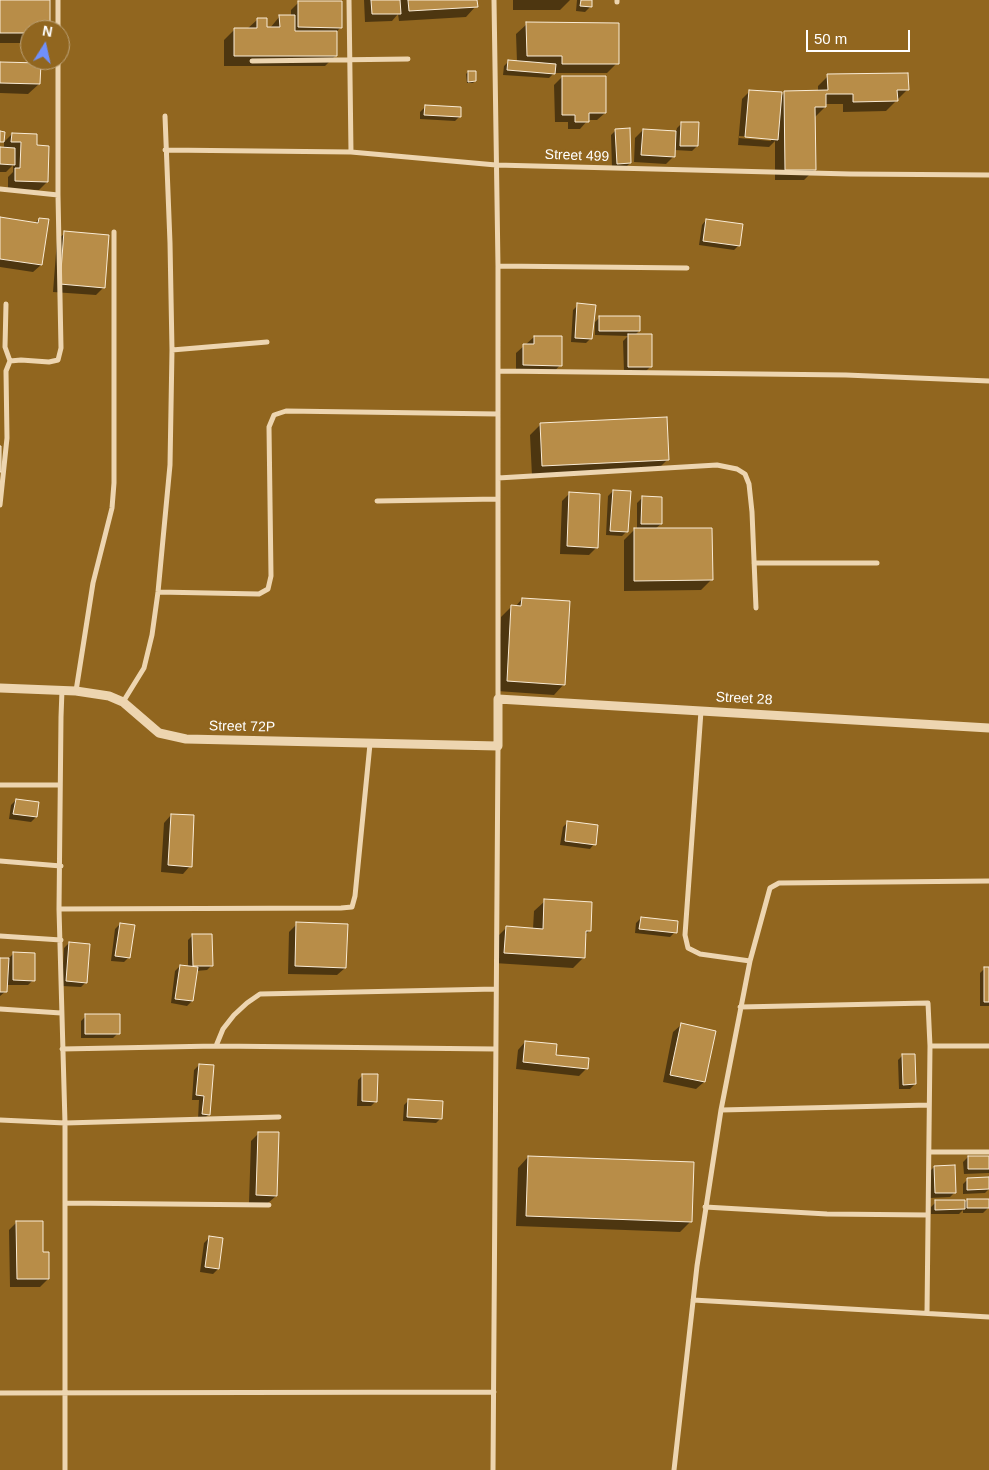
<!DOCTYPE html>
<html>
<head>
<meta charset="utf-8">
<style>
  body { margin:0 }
  #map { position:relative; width:989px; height:1470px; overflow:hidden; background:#91661f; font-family:Helvetica,sans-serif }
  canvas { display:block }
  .north { position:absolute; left:20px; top:20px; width:50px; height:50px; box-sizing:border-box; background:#91661f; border:1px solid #bda379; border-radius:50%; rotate:10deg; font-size:14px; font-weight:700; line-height:20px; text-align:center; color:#fff }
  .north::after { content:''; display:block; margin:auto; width:18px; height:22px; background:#7090fb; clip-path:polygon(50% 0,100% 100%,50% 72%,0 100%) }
  .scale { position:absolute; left:806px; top:30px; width:104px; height:22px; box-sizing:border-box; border:2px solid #fff; border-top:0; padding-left:6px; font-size:15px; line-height:18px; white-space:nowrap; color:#fff; -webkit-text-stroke:4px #91661f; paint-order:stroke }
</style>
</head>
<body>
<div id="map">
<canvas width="989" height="1470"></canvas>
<div class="north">N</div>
<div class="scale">50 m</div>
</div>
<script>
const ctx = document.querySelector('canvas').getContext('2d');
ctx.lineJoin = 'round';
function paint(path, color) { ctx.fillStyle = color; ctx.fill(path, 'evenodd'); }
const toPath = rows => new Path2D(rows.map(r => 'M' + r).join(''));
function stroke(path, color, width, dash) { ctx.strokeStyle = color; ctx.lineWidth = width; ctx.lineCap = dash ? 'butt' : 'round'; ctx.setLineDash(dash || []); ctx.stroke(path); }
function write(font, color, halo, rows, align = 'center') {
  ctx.font = font + ' Helvetica,sans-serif'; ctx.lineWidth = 4; ctx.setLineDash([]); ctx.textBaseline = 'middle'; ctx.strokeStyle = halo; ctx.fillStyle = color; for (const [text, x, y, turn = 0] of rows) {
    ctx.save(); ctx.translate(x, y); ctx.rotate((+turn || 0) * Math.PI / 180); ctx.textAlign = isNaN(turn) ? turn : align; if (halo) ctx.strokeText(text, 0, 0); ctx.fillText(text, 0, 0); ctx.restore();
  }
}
const shadow = toPath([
  [0,0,49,0,49,30,30,30,30,43,0,43],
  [364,0,476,0,476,6,466,17,399,21,398,14,392,21,365,22],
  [513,0,570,0,560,10,513,10],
  [577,0,591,0,590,7,585,12,576,11],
  [299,2,341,27,336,32,336,55,325,66,224,66,224,40,234,30,247,29,257,20,266,28,270,28,280,16,291,16,291,10],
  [527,24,617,63,607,73,554,73,549,78,503,75,504,66,509,61,517,62,516,34],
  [0,63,39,84,28,94,0,93],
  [468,72,475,81,473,83,467,83,466,74],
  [828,76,907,90,886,111,843,112,843,104,825,104,825,107,814,118,815,169,804,180,775,180,775,141,769,147,738,145,742,99,750,91,780,97,785,92,818,92,818,86],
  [739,136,771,138,771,141,739,138],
  [562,77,605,113,597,120,588,120,580,129,568,129,568,122,555,122,554,85],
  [425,107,460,116,455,121,420,119,420,112],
  [682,123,697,146,692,151,674,150,674,156,666,164,634,162,635,138,643,130,676,132,677,128],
  [616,130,630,163,625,168,612,168,611,135],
  [12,134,36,146,47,182,39,190,8,189,8,177,13,172,13,165,6,172,0,172,0,148,4,148,4,142],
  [0,219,34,224,39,219,41,265,33,272,0,267],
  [706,220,739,245,734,250,699,245,702,225],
  [65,233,104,287,96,295,53,292,57,240],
  [578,305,591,338,586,343,571,342,573,310],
  [600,317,639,331,634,336,651,366,646,371,624,372,623,341,628,336,595,335,595,322],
  [534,337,560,365,553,373,516,373,516,353],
  [540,425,668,459,657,470,532,476,530,435],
  [613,491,627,531,622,536,606,535,608,496],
  [570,493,597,547,589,555,560,554,562,501],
  [642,498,661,524,655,529,711,580,701,590,624,591,624,540,634,530,637,530,637,503],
  [522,599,564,684,554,695,497,691,501,617,511,607,515,607],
  [16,800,38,803,36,817,31,822,9,819,11,805],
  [171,815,190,866,183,874,161,872,164,823],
  [568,822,594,844,590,849,560,845,563,827],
  [545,901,590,930,585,935,584,957,573,968,494,963,496,938,506,928,533,929,534,911],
  [641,918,675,932,670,937,635,933,636,923],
  [120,924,129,957,124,962,111,961,115,929],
  [297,924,345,968,337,975,288,974,289,932],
  [193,935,212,965,207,970,196,971,192,1001,187,1006,171,1003,175,971,180,966,188,967,188,940],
  [69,943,86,982,81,987,62,986,64,948],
  [14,953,33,980,28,985,6,985,6,991,0,996,0,959,9,958],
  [985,968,989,968,989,1006,980,1006,980,973],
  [86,1016,118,1033,113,1038,81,1038,81,1021],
  [681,1025,704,1082,696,1089,663,1082,673,1032],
  [525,1042,587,1068,579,1076,516,1069,518,1050],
  [903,1055,915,1084,910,1089,899,1089,898,1060],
  [199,1065,209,1114,204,1119,198,1119,199,1100,192,1100,194,1070],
  [363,1075,376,1101,371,1106,357,1106,358,1080],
  [409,1100,441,1118,436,1123,403,1121,404,1105],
  [259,1133,276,1196,268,1203,249,1203,251,1141],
  [528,1157,691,1221,680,1232,516,1226,518,1168],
  [968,1157,989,1157,989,1173,964,1174,963,1162],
  [934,1167,955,1192,950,1197,930,1198,929,1172],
  [968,1179,989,1179,989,1189,985,1193,963,1194,963,1184],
  [968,1200,988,1208,983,1213,963,1213,963,1210,959,1214,931,1214,931,1207,936,1202,963,1204],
  [17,1222,42,1253,48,1279,40,1287,10,1287,9,1230],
  [209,1238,218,1269,213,1274,200,1272,204,1243]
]);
const building = toPath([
  [0,0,50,0,50,30,30,30,30,33,0,33,0,0],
  [371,0,400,0,401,14,372,14,371,0],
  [408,0,477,0,478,7,409,11,408,0],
  [581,0,592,0,592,7,580,6,581,0],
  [298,1,342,1,342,28,298,27,298,1],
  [279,15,295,15,295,31,337,31,337,56,234,56,234,28,257,28,257,18,267,18,267,27,280,27,279,15],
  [526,22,619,23,619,64,562,64,562,56,527,56,526,22],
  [508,60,556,64,555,74,507,70,508,60],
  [0,62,41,63,40,84,0,83,0,62],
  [468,71,476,71,476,81,468,82,468,71],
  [908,73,909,90,897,90,898,101,853,102,853,94,826,94,826,107,815,107,816,170,785,170,784,91,828,90,827,74,908,73],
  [562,76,606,76,606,113,589,113,589,122,575,122,575,115,562,115,562,76],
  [749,90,782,92,778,140,745,137,749,90],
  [425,105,461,107,461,117,424,115,425,105],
  [681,122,699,122,698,146,680,146,681,122],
  [630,128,631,163,617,164,615,129,630,128],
  [643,129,676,131,675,157,641,155,643,129],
  [0,131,5,132,4,142,0,142,0,131],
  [12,133,37,134,37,145,49,146,48,182,15,181,15,168,20,168,21,142,11,142,12,133],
  [0,147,15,148,15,165,0,164,0,147],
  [0,217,38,223,39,218,49,219,42,265,0,259,0,217],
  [706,219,743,224,740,246,703,241,706,219],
  [64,231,109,235,105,288,60,284,64,231],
  [577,303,596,305,592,339,575,338,577,303],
  [599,316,640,316,640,331,599,331,599,316],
  [628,334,652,334,652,367,628,367,628,334],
  [534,336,562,336,562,366,523,365,523,344,534,344,534,336],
  [667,417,669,460,542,466,540,423,667,417],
  [0,446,1,446,1,472,0,472,0,446],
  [613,490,631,491,628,532,610,531,613,490],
  [569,492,600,494,598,548,567,546,569,492],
  [642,496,662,497,662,524,641,524,642,496],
  [634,528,712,528,713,580,634,581,634,528],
  [522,598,570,601,565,685,507,681,511,605,521,606,522,598],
  [16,799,39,802,37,817,13,814,16,799],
  [171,814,194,815,192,867,168,865,171,814],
  [567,821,598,825,596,845,565,841,567,821],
  [544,899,592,902,591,931,586,931,585,958,504,953,506,926,543,929,544,899],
  [641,917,678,921,677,933,639,929,641,917],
  [296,922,348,924,346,968,295,966,296,922],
  [120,923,135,925,130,958,115,956,120,923],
  [192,934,212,934,213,966,193,966,192,934],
  [69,942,90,944,87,983,66,981,69,942],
  [13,952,35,953,35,981,13,980,13,952],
  [0,958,9,958,7,992,0,992,0,958],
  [180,965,198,967,193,1001,175,999,180,965],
  [984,967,989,967,989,1002,984,1002,984,967],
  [85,1014,120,1014,120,1034,85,1034,85,1014],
  [681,1023,716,1031,705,1082,670,1075,681,1023],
  [525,1041,557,1044,556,1055,589,1058,588,1069,523,1062,525,1041],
  [902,1054,915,1054,916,1084,903,1085,902,1054],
  [199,1064,214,1065,210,1115,202,1114,204,1096,196,1095,199,1064],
  [362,1074,378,1074,377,1102,362,1101,362,1074],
  [408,1099,443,1101,442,1119,407,1117,408,1099],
  [258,1132,279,1132,277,1196,256,1195,258,1132],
  [528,1156,694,1162,692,1222,526,1216,528,1156],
  [968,1156,989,1156,989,1169,968,1169,968,1156],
  [955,1165,956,1193,935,1193,934,1166,955,1165],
  [989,1177,989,1189,967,1190,967,1178,989,1177],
  [967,1199,989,1199,989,1208,967,1208,967,1199],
  [935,1200,965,1200,965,1209,935,1210,935,1200],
  [16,1221,43,1221,43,1252,49,1252,49,1279,17,1279,16,1221],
  [209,1236,223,1238,219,1269,205,1267,209,1236]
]);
const minor = toPath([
  [349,0,351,152],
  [494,0,498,266,498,699],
  [617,0,617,2],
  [58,30,58,0],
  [252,61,408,59],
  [165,150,351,152,496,165,850,174,989,175],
  [0,189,58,195],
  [498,266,687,268],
  [172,350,267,342],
  [10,361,21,360,49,362,58,360,61,348,58,195,58,60],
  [498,371,846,375,989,381],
  [498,478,717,465,737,469,745,474,749,484,752,512,756,608],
  [377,501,498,499],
  [0,505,7,438,6,371,10,361,5,347,6,304],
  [754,563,877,563],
  [158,592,259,594,268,589,271,576,269,427,274,415,286,411,498,414],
  [62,690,61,717,59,909,65,1123,65,1470],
  [76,691,93,583,112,508,114,483,114,232],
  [123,702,144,668,152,635,158,592,170,465,172,350,170,243,165,116],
  [701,711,685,935,688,948,700,954,750,961],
  [0,785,60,785],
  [0,861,61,866],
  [59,909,341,908,352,907,355,896,370,744],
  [0,936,61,940],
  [740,1007,928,1003,930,1046,927,1313],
  [0,1009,61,1013],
  [216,1046,223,1029,234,1015,247,1003,260,994,496,989],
  [930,1046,989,1046],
  [62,1049,216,1046,495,1049],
  [721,1110,929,1105],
  [0,1120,65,1123,279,1117],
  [929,1152,989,1152],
  [65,1203,269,1205],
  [705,1207,827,1214,928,1215],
  [693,1300,989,1317],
  [0,1393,494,1392],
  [493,1470,498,746],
  [674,1470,697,1266,721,1110,750,961,770,888,779,883,989,881]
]);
const tertiary = toPath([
  [0,688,76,691,109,696,123,702,159,733,186,739,498,746,498,699,989,728]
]);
const streetNames = [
  ["Street 499",577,156,2],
  ["Street 28",744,699,3],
  ["Street 72P",242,727,1]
];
paint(shadow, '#0007');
paint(building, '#b88d48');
stroke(building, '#f9ebd5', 1);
stroke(minor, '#edd5b0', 5);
stroke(tertiary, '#edd5b0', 9);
write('14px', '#fff', '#91661f', streetNames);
</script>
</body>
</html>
